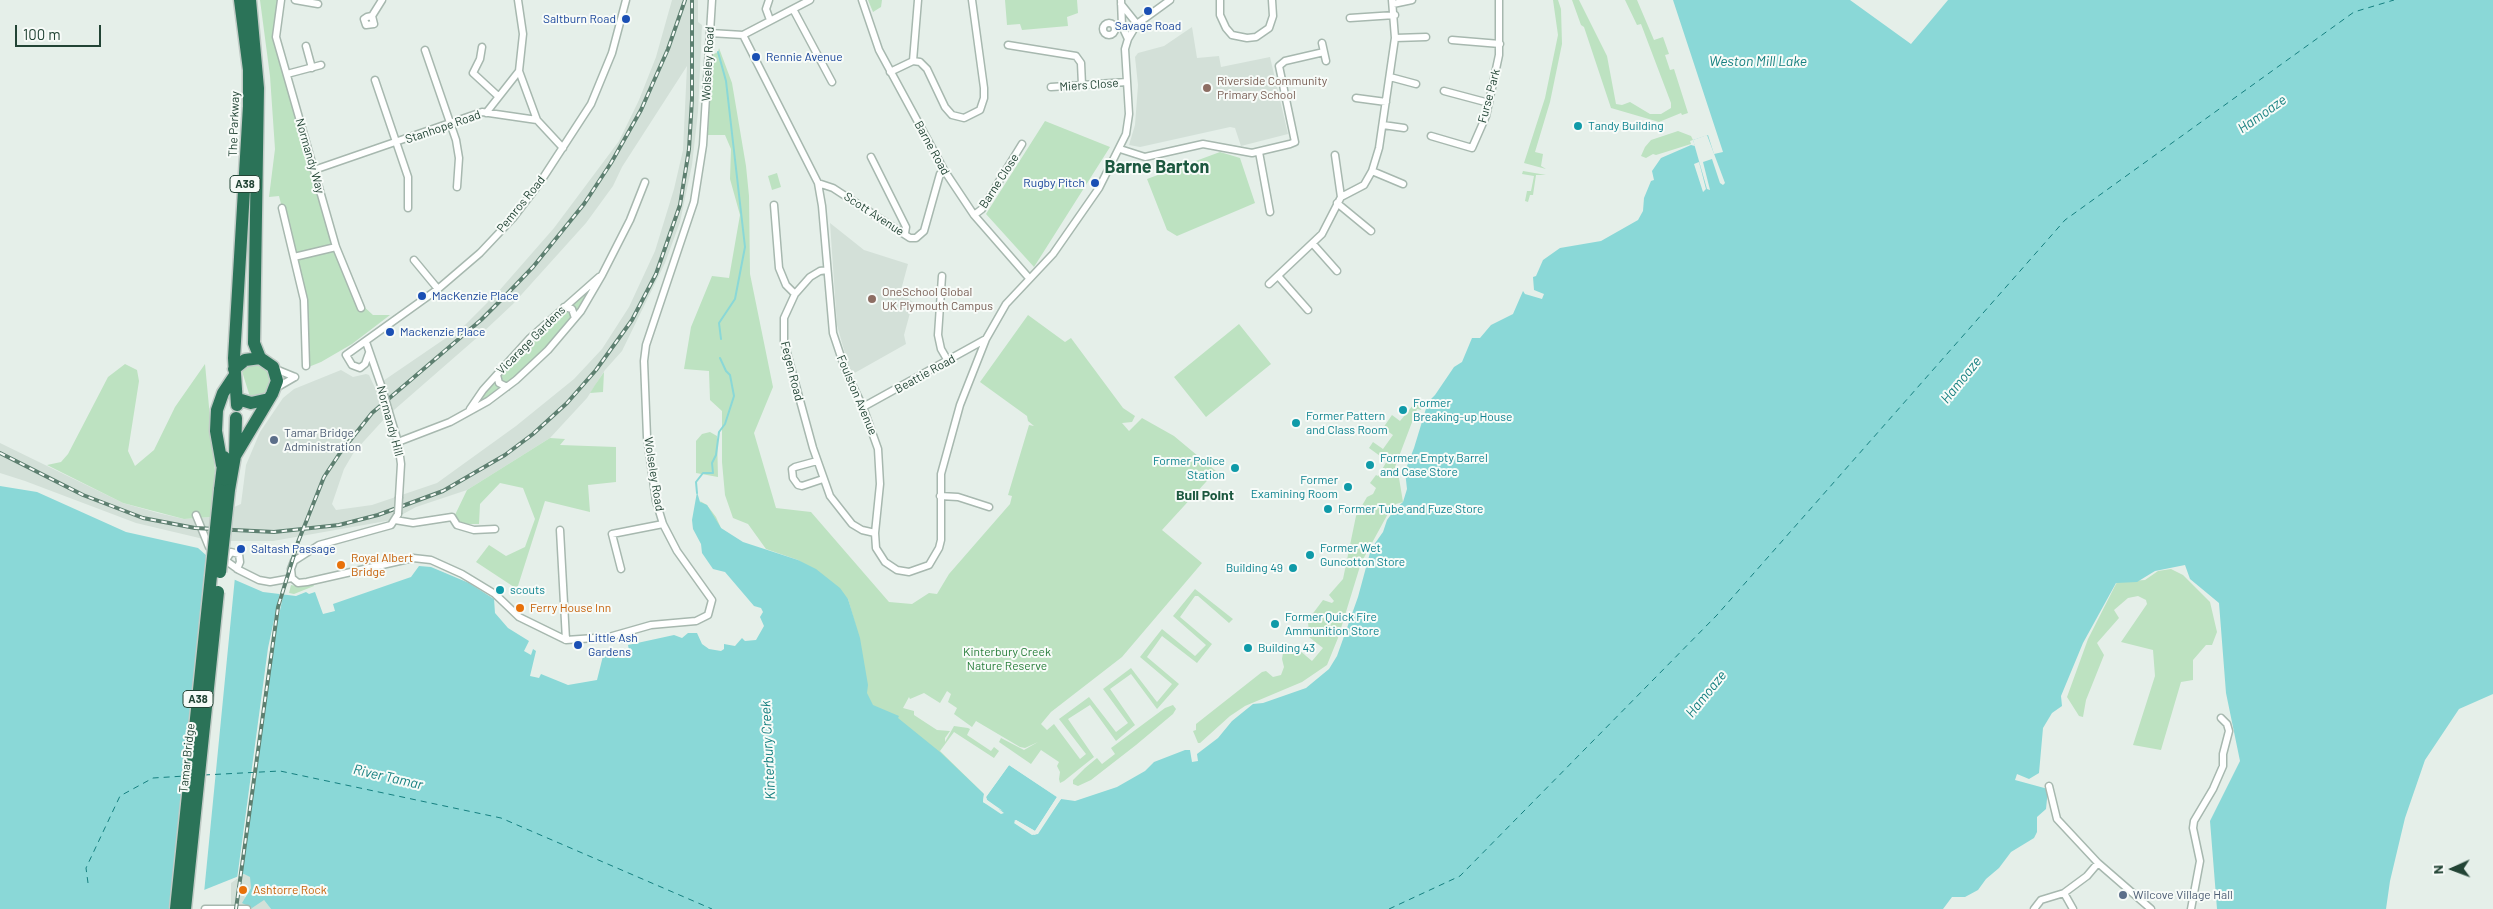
<!DOCTYPE html>
<html>
<head>
<meta charset="utf-8">
<style>
  body { margin:0 }
  #map { position:relative; width:2493px; height:909px; overflow:hidden; background:#e5efe9; font-family:Barlow,sans-serif }
  canvas { display:block }
  .north { position:absolute; left:2428px; top:844px; width:50px; height:50px; -webkit-text-stroke:4px #f7fbf8; paint-order:stroke; rotate:268deg; font-size:14px; font-weight:700; line-height:20px; text-align:center; color:#224435 }
  .north::after { content:''; display:block; margin:auto; width:18px; height:22px; background:#224435; clip-path:polygon(50% 0,100% 100%,50% 72%,0 100%) }
  .scale { position:absolute; left:15px; top:25px; width:86px; height:22px; box-sizing:border-box; border:2px solid #224435; border-top:0; padding-left:6px; font-size:15px; line-height:18px; white-space:nowrap; color:#224435; -webkit-text-stroke:4px #f7fbf8; paint-order:stroke }
</style>
</head>
<body>
<div id="map">
<canvas width="2493" height="909"></canvas>
<div class="north">N</div>
<div class="scale">100 m</div>
</div>
<script>
const ctx = document.querySelector('canvas').getContext('2d');
ctx.lineJoin = 'round';
function paint(path, color) { ctx.fillStyle = color; ctx.fill(path, 'evenodd'); }
const toPath = rows => new Path2D(rows.map(r => 'M' + r).join(''));
function stroke(path, color, width, dash) { ctx.strokeStyle = color; ctx.lineWidth = width; ctx.lineCap = dash ? 'butt' : 'round'; ctx.setLineDash(dash || []); ctx.stroke(path); }
function write(font, color, halo, rows, align = 'center') {
  ctx.font = font + ' Barlow,sans-serif'; ctx.lineWidth = 4; ctx.setLineDash([]); ctx.textBaseline = 'middle'; ctx.strokeStyle = halo; ctx.fillStyle = color; for (const [text, x, y, turn = 0] of rows) {
    ctx.save(); ctx.translate(x, y); ctx.rotate((+turn || 0) * Math.PI / 180); ctx.textAlign = isNaN(turn) ? turn : align; if (halo) ctx.strokeText(text, 0, 0); ctx.fillText(text, 0, 0); ctx.restore();
  }
}
const built = toPath([
  [672,0,698,0,698,22,702,25,698,112,692,165,680,222,665,263,622,351,605,370,587,398,550,438,467,490,416,507,392,520,273,541,212,541,136,523,25,481,0,473,0,443,123,503,158,513,184,519,211,517,241,504,246,465,260,432,283,398,294,389,341,370,353,377,366,374,369,375,376,390,383,381,465,325,498,292,554,228,619,141,639,100,656,57],
  [687,66,683,150,674,189,655,251,629,307,602,349,574,379,516,426,437,483,372,505,336,510,332,504,344,469,354,452,386,417,480,335,513,304,586,223,613,186,622,167],
  [1192,27,1197,58,1219,56,1221,67,1270,57,1288,134,1241,146,1235,128,1230,127,1140,147,1129,145,1135,125,1138,85,1135,57,1138,53,1164,46],
  [830,223,864,250,908,264,901,290,903,295,913,302,904,335,906,344,851,375,837,325],
  [244,874,251,877,251,888,244,897,264,900,271,909,233,909,231,904,231,883]
]);
const green = toPath([
  [260,0,281,0,276,37,336,247,361,304,373,315,390,315,352,344,321,362,306,368,302,288,279,196,269,197,275,149,270,76],
  [868,0,882,0,881,7,873,12],
  [1005,0,1077,0,1078,13,1067,17,1068,26,1022,30,1020,24,1007,25],
  [1553,0,1558,0,1561,9,1562,44,1550,102,1535,152,1543,154,1541,166,1546,169,1524,163,1545,98,1558,35],
  [1572,0,1579,0,1607,56,1616,104,1622,105,1630,102,1650,114,1661,114,1671,108,1671,103,1641,24,1637,25,1625,0,1637,0,1654,40,1663,37,1669,54,1665,55,1670,70,1674,69,1688,113,1682,115,1681,113,1659,122,1611,108,1584,27,1581,25],
  [719,48,732,83,746,166,749,196,750,274,773,387,754,433,776,508,811,512,889,602,912,604,929,593,937,594,949,574,1010,504,1012,496,1008,495,1029,425,1034,426,1028,421,1027,416,980,382,1028,315,1065,342,1071,338,1123,408,1135,416,1132,422,1122,423,1129,431,1142,418,1174,436,1216,471,1162,530,1202,563,1122,657,1051,712,1041,724,1047,730,1054,724,1080,759,1086,754,1059,719,1089,697,1116,732,1128,723,1103,689,1131,668,1157,702,1172,684,1140,657,1162,629,1195,656,1206,645,1173,616,1195,589,1233,619,1229,623,1198,596,1195,596,1180,617,1212,644,1197,663,1162,636,1147,657,1179,684,1157,709,1131,674,1110,689,1135,725,1116,741,1090,705,1068,719,1094,757,1064,781,1060,783,1059,779,1060,772,1057,766,1059,762,1041,750,1031,764,999,742,1001,738,1024,750,1038,742,1025,748,1020,747,976,721,972,727,954,714,957,708,948,702,951,694,947,691,940,703,924,693,910,699,909,697,903,708,914,711,914,715,937,730,950,731,945,738,945,742,954,726,968,728,970,729,967,735,991,751,994,747,999,751,994,758,954,732,940,751,984,794,724,662,775,629,700,501,707,505,716,517,730,548,856,627,848,599,798,560,766,549,748,524,733,518,725,495,722,462,722,411,710,400,709,371,684,369,691,327,712,276,729,278,740,215,730,179,731,149,725,135,708,135,710,56,718,52],
  [1045,121,1110,147,1034,267,986,214],
  [1678,131,1691,136,1693,140,1690,141,1691,144,1656,155,1653,154,1646,158,1641,156,1645,147,1651,140],
  [1220,152,1240,158,1255,203,1177,236,1167,230,1147,179],
  [1523,171,1546,175,1536,175,1533,195,1530,195,1528,202,1525,201,1527,191,1531,191,1534,176,1522,174],
  [777,173,781,187,772,190,768,176],
  [602,275,581,311,516,380,468,412,530,338],
  [1239,324,1271,364,1206,417,1174,377],
  [257,362,267,367,272,378,266,393,250,397,241,368],
  [125,364,137,370,139,381,128,451,135,466,154,450,175,407,205,364,215,471,211,517,184,519,123,503,47,465,61,462,68,454,108,377],
  [604,372,603,392,590,393,595,385],
  [1414,399,1418,402,1424,400,1421,410,1417,409,1395,467,1398,472,1403,502,1396,504,1390,510,1361,563,1338,638,1327,665,1302,682,1245,706,1230,716,1200,743,1198,743,1193,731,1196,730,1196,724,1262,672,1266,671,1273,677,1281,675,1284,667,1282,659,1283,653,1299,650,1312,661,1323,648,1309,637,1308,620,1323,600,1332,603,1334,601,1329,595,1343,579,1356,516,1367,497,1373,494,1376,488,1370,483,1376,475,1378,476,1387,461,1369,448,1373,442,1383,449,1393,435,1383,428,1392,415,1400,421,1414,404,1412,402],
  [710,432,717,436,718,477,696,473,696,441,702,434],
  [550,438,565,439,560,445,616,447,616,482,588,485,590,512,545,501,517,589,476,562,489,545,506,556,525,547,535,519,523,488,500,483,480,504,479,524,462,524,454,517,467,490],
  [2171,569,2183,575,2210,602,2217,632,2212,645,2206,645,2193,660,2193,680,2181,682,2161,750,2133,745,2155,676,2153,650,2121,642,2147,604,2146,600,2138,596,2128,598,2114,610,2119,618,2097,643,2104,655,2086,700,2083,717,2079,716,2067,697,2088,639,2117,582,2145,580,2158,571],
  [312,582,314,586,294,594,289,593,291,585,297,586],
  [1173,705,1176,709,1173,714,1136,745,1091,780,1078,786,1073,784,1073,780,1085,768,1097,758,1102,764,1115,754,1111,748,1165,708]
]);
const water = toPath([
  [1673,0,1850,0,1911,44,1948,0,2493,0,2493,694,2459,709,2425,760,2405,818,2390,881,2386,909,2217,909,2210,821,2240,761,2226,693,2219,603,2190,579,2185,565,2155,571,2137,582,2116,583,2083,643,2061,696,2062,706,2052,713,2043,728,2039,773,2029,779,2017,774,2015,780,2048,789,2046,809,2037,817,2037,832,2034,838,2011,852,1999,868,1986,879,1978,890,1965,897,1952,897,1943,909,271,909,264,900,252,908,242,903,251,888,250,877,244,874,194,894,180,909,0,909,0,486,37,492,126,532,198,548,233,579,263,592,296,596,306,592,309,594,315,592,323,614,335,611,333,604,411,577,419,566,431,567,469,583,494,599,495,613,508,628,529,641,524,651,531,655,533,649,536,651,530,676,539,678,541,674,568,685,597,680,603,656,594,654,594,652,629,650,628,645,674,635,682,638,688,633,697,633,702,644,709,649,721,651,724,649,724,644,735,646,742,638,745,641,756,640,764,626,760,617,763,612,761,608,754,606,725,572,713,569,702,553,701,544,693,529,692,520,697,492,700,502,707,505,721,528,743,542,798,560,816,569,840,588,848,599,860,638,868,685,867,693,873,705,899,716,898,718,940,752,984,794,983,802,1003,811,987,800,986,797,1009,765,1057,797,1035,831,1016,820,1014,823,1032,835,1038,834,1061,799,1075,801,1117,787,1145,771,1154,762,1185,750,1190,750,1192,762,1198,761,1197,754,1218,738,1232,721,1253,704,1263,703,1306,688,1329,669,1337,656,1358,597,1371,549,1383,532,1387,520,1395,509,1403,502,1407,489,1405,471,1414,448,1428,402,1435,395,1454,367,1462,362,1472,338,1480,338,1491,325,1513,314,1523,291,1525,294,1542,299,1544,294,1534,290,1533,277,1536,276,1543,260,1560,248,1601,241,1638,220,1643,211,1644,198,1651,181,1654,180,1652,171,1661,158,1691,145,1695,146,1693,140,1708,135,1714,154,1723,152]
]);
const pier = toPath([
  [1707,135,1725,183,1723,185,1720,183,1712,159,1703,162,1710,190,1707,189,1693,140],
  [1699,162,1706,189,1703,192,1694,164],
  [213,559,235,577,204,893,190,898],
  [280,592,284,592,275,633,241,877,237,879,268,648],
  [1008,763,1059,798,1066,797,1061,799,1035,835,1014,821,1016,820,1035,831,1057,797,1009,765,986,797,987,800,1004,813,1001,814,983,802,984,794]
]);
const stream = toPath([
  [718,52,726,81,745,247,735,299,719,323,721,339],
  [697,493,696,482,703,473,713,473,712,463,716,455,719,432,725,424,734,396,730,375,726,371,720,358]
]);
const ferry = toPath([
  [204,775,280,771,501,818,712,909],
  [88,883,86,868,120,796,153,778,185,776],
  [1389,909,1460,876,1717,615,2065,220,2354,12,2394,0]
]);
const street = toPath([
  [281,0,276,37,336,247,361,308],
  [295,0,318,4],
  [518,0,523,34,519,71,537,120,563,148],
  [769,0,766,9,770,20],
  [862,0,879,50,944,170,974,215,1029,278],
  [1121,0,1122,26,1128,39],
  [1220,0,1220,15,1226,28,1232,35,1247,38,1256,37,1269,28,1273,16,1272,0],
  [1121,4,1137,24],
  [1393,4,1412,0],
  [793,9,832,82],
  [372,16,374,24,366,25,364,19,367,17,372,16,382,0],
  [1350,18,1395,15],
  '1103 29a6 6 0 1 1 12 0a6 6 0 1 1-12 0Z',
  [710,33,743,35,810,0],
  [743,35,818,183,822,206,833,333,846,372,863,407,878,449,880,484,875,533,876,548,885,562,897,570,909,572,929,565,939,548,941,540,941,474,960,405,986,339,1006,304,1053,254,1099,188,1126,134,1129,114,1125,49,1128,39,1137,24,1170,0],
  [1395,38,1426,37],
  [1452,40,1500,44],
  [1322,43,1326,61],
  [1008,45,1076,56,1081,63,1082,85],
  [306,46,312,68],
  [482,47,480,59,473,73,498,96],
  [425,50,456,140,459,158,457,187],
  [913,61,918,0],
  [890,72,913,61,920,62,927,69,945,107,952,115,964,118,980,110,984,98,984,88,972,0],
  [287,74,321,65],
  [1390,77,1416,84],
  [375,80,408,177,408,208],
  [1051,87,1127,82],
  [1444,91,1489,103],
  [1356,98,1386,102],
  [486,113,519,71],
  [1383,125,1404,128],
  [1431,136,1472,148,1486,116,1499,55,1499,0],
  [1120,149,1145,157,1203,144,1252,153,1290,144,1295,142,1279,66,1285,61,1324,52],
  [1259,152,1270,212],
  [1335,155,1341,197],
  [871,157,906,227,905,233],
  [314,170,482,112,537,120],
  [1372,171,1403,184],
  [818,183,833,188,910,238,916,238,924,231,940,174,944,170],
  [1337,203,1371,231],
  [774,205,779,268,786,285,795,294],
  [282,208,304,300,306,366],
  [974,215,982,209,1022,144],
  [1313,244,1337,271],
  [294,257,336,247],
  [414,260,438,289],
  [827,270,820,271,810,277,795,294,784,318,784,342,813,448,830,496,852,524,862,530,875,533],
  [942,276,938,335,941,349,948,361],
  [1278,276,1308,310],
  [1269,284,1322,234,1341,197,1364,185,1372,171,1379,148,1395,38,1392,0],
  [564,307,572,309,575,318],
  [366,342,382,388],
  [369,353,365,364,360,368,352,365,346,355,438,289,480,253,513,218,539,184,591,104,612,53,626,0],
  [273,368,295,377],
  [497,375,499,383,507,387],
  [276,388,295,377],
  [863,407,986,339],
  [470,409,483,390,530,338,599,277],
  [389,412,398,442,401,464,399,497],
  [398,442,450,422,488,401,516,380,548,350,581,311,602,275,630,220,645,182],
  [817,461,795,467,792,469,793,478,798,485,802,486,823,479],
  [940,496,958,497,989,507],
  [196,515,209,547,212,550],
  [395,520,413,523,452,517,457,525,474,530,495,529],
  [560,530,566,640],
  [222,558,239,570,259,580,270,582,292,578,298,583,307,582,413,558,431,560,462,574,495,594,519,617,566,640,609,637,651,625,696,621,708,615,712,600,677,551,663,524,656,501,647,437,644,361,646,345,694,202,703,145,712,0],
  [226,560,231,552,239,554,240,562,237,569],
  [621,569,612,534,663,524],
  [292,578,291,569,294,561,319,545,391,525,398,514],
  [2049,786,2057,819,2098,863,2151,909],
  [2064,893,2073,909],
  [205,909,247,909],
  [2034,909,2041,900,2064,893,2087,876,2098,863],
  [2191,909,2200,861,2193,828,2194,821,2213,789,2223,766,2223,754,2229,731,2227,724,2221,718]
]);
const highway = toPath([
  [250,0,258,88,254,343,260,358],
  [234,369,245,360,260,358,273,367,277,381,272,394,235,456],
  [238,399,251,403,269,399],
  [237,405,234,358,249,106,249,70,240,0],
  [222,465,216,431,217,410,223,393,235,375],
  [220,490,224,457],
  [229,490,235,456,236,418]
]);
const rail = toPath([
  [0,453,83,495,143,518,195,528,274,532,339,525,378,515,443,491,505,455,533,434,567,403,596,370,632,320,656,274,680,205,689,149,692,99,692,0],
  [236,909,278,607,298,542,324,477,340,453,372,413,481,320,508,293,533,267,584,204,611,163,641,110,668,49,685,0]
]);
const streetBridge = toPath([
  [382,388,389,412],
  [398,514,399,497]
]);
const highwayBridge = toPath([
  [220,572,229,490],
  [176,909,220,490],
  [185,909,218,592]
]);
const markers = [
  [1148,11,5,"#1a4fb4"],
  [626,19,5,"#1a4fb4"],
  [756,57,5,"#1a4fb4"],
  [1207,88,5,"#8d6e63"],
  [1578,126,5,"#0f9aa8"],
  [1095,183,5,"#1a4fb4"],
  [422,296,5,"#1a4fb4"],
  [872,299,5,"#8d6e63"],
  [390,332,5,"#1a4fb4"],
  [1403,410,5,"#0f9aa8"],
  [1296,423,5,"#0f9aa8"],
  [274,440,5,"#5c6f8a"],
  [1370,465,5,"#0f9aa8"],
  [1235,468,5,"#0f9aa8"],
  [1348,487,5,"#0f9aa8"],
  [1328,509,5,"#0f9aa8"],
  [241,549,5,"#1a4fb4"],
  [1310,555,5,"#0f9aa8"],
  [341,565,5,"#e8710a"],
  [1293,568,5,"#0f9aa8"],
  [500,590,5,"#0f9aa8"],
  [520,608,5,"#e8710a"],
  [1275,624,5,"#0f9aa8"],
  [578,645,5,"#1a4fb4"],
  [1248,648,5,"#0f9aa8"],
  [243,890,5,"#e8710a"],
  [2123,895,5,"#5c6f8a"]
];
const shields = [
  [245,184,30],
  [198,699,30]
];
const shieldNames = [
  ["A38",245,184],
  ["A38",198,699]
];
const transitNames = [
  ["Saltburn Road",616,19,"right"],
  ["Savage Road",1148,26,"center"],
  ["Rennie Avenue",766,57],
  ["Rugby Pitch",1085,183,"right"],
  ["MacKenzie Place",432,296],
  ["Mackenzie Place",400,332],
  ["Saltash Passage",251,549],
  ["Little Ash",588,638],
  ["Gardens",588,652]
];
const streetNames = [
  ["Wolseley Road",708,64,-87],
  ["Miers Close",1089,85,-4],
  ["Furse Park",1489,96,-75],
  ["The Parkway",234,124,-88],
  ["Stanhope Road",443,127,-19],
  ["Barne Road",932,148,61],
  ["Normandy Way",310,156,74],
  ["Barne Close",999,181,-57],
  ["Pemros Road",521,204,-51],
  ["Scott Avenue",874,214,33],
  ["Vicarage Gardens",531,340,-45],
  ["Fegen Road",792,371,76],
  ["Beattie Road",925,374,-29],
  ["Foulston Avenue",857,395,67],
  ["Normandy Hill",390,421,75],
  ["Wolseley Road",654,474,81],
  ["Tamar Bridge",187,758,-84]
];
const educationNames = [
  ["Riverside Community",1217,81],
  ["Primary School",1217,95],
  ["OneSchool Global",882,292],
  ["UK Plymouth Campus",882,306]
];
const cultureNames = [
  ["Tandy Building",1588,126],
  ["Former",1413,403],
  ["Breaking-up House",1413,417],
  ["Former Pattern",1306,416],
  ["and Class Room",1306,430],
  ["Former Empty Barrel",1380,458],
  ["and Case Store",1380,472],
  ["Former Police",1225,461,"right"],
  ["Station",1225,475,"right"],
  ["Former",1338,480,"right"],
  ["Examining Room",1338,494,"right"],
  ["Former Tube and Fuze Store",1338,509],
  ["Former Wet",1320,548],
  ["Guncotton Store",1320,562],
  ["Building 49",1283,568,"right"],
  ["scouts",510,590],
  ["Former Quick Fire",1285,617],
  ["Ammunition Store",1285,631],
  ["Building 43",1258,648]
];
const serviceNames = [
  ["Tamar Bridge",284,433],
  ["Administration",284,447],
  ["Wilcove Village Hall",2133,895]
];
const foodNames = [
  ["Royal Albert",351,558],
  ["Bridge",351,572],
  ["Ferry House Inn",530,608],
  ["Ashtorre Rock",253,890]
];
const parkNames = [
  ["Kinterbury Creek",1007,652],
  ["Nature Reserve",1007,666]
];
const waterNames = [
  ["Weston Mill Lake",1758,61],
  ["Hamoaze",2262,114,-35],
  ["Hamoaze",1961,380,-51],
  ["Hamoaze",1706,694,-51],
  ["Kinterbury Creek",768,750,-93],
  ["River Tamar",388,777,13]
];
const neighbourhoodNames = [
  ["Bull Point",1205,495]
];
const districtNames = [
  ["Barne Barton",1157,167]
];
paint(built, '#d3e0d8');
paint(green, '#bde2c1');
paint(water, '#8ad8d7');
paint(pier, '#e5efe9');
stroke(stream, '#8ad8d7', 2);
stroke(ferry, '#168080', 1, [6, 5]);
stroke(street, '#a7b8af', 9);
stroke(highway, '#c1cbc6', 15);
stroke(street, '#fff', 6);
stroke(highway, '#2b7358', 12);
stroke(rail, '#5d7f70', 4);
stroke(rail, '#f7fbf8', 2, [5.5]);
stroke(streetBridge, '#a7b8af', 9, []);
stroke(highwayBridge, '#c1cbc6', 15, []);
stroke(streetBridge, '#fff', 6);
stroke(highwayBridge, '#2b7358', 12);
for (const [x, y, r, color] of markers) { const dot = new Path2D(); dot.arc(x, y, r, 0, 2 * Math.PI); ctx.fillStyle = color; ctx.fill(dot); stroke(dot, '#f7fbf8', 2); }
for (const [x, y, w] of shields) { const box = new Path2D(); box.roundRect(x - w / 2, y - 8.5, w, 17, 4); ctx.fillStyle = '#f7fbf8'; ctx.fill(box); stroke(box, '#224435', 1); }
write('bold 11px', '#224435', null, shieldNames);
write('12px', '#164399', '#f7fbf8', transitNames, 'left');
write('12px', '#224435', '#f7fbf8', streetNames);
write('12px', '#785e54', '#f7fbf8', educationNames, 'left');
write('12px', '#0d838f', '#f7fbf8', cultureNames, 'left');
write('12px', '#4e5e75', '#f7fbf8', serviceNames, 'left');
write('12px', '#c56008', '#f7fbf8', foodNames, 'left');
write('12px', '#287e3b', '#f7fbf8', parkNames);
write('italic 14px', '#168080', '#f7fbf8', waterNames);
write('bold 14px', '#1c583f', '#f7fbf8', neighbourhoodNames);
write('bold 18px', '#1c583f', '#f7fbf8', districtNames);
</script>
</body>
</html>
